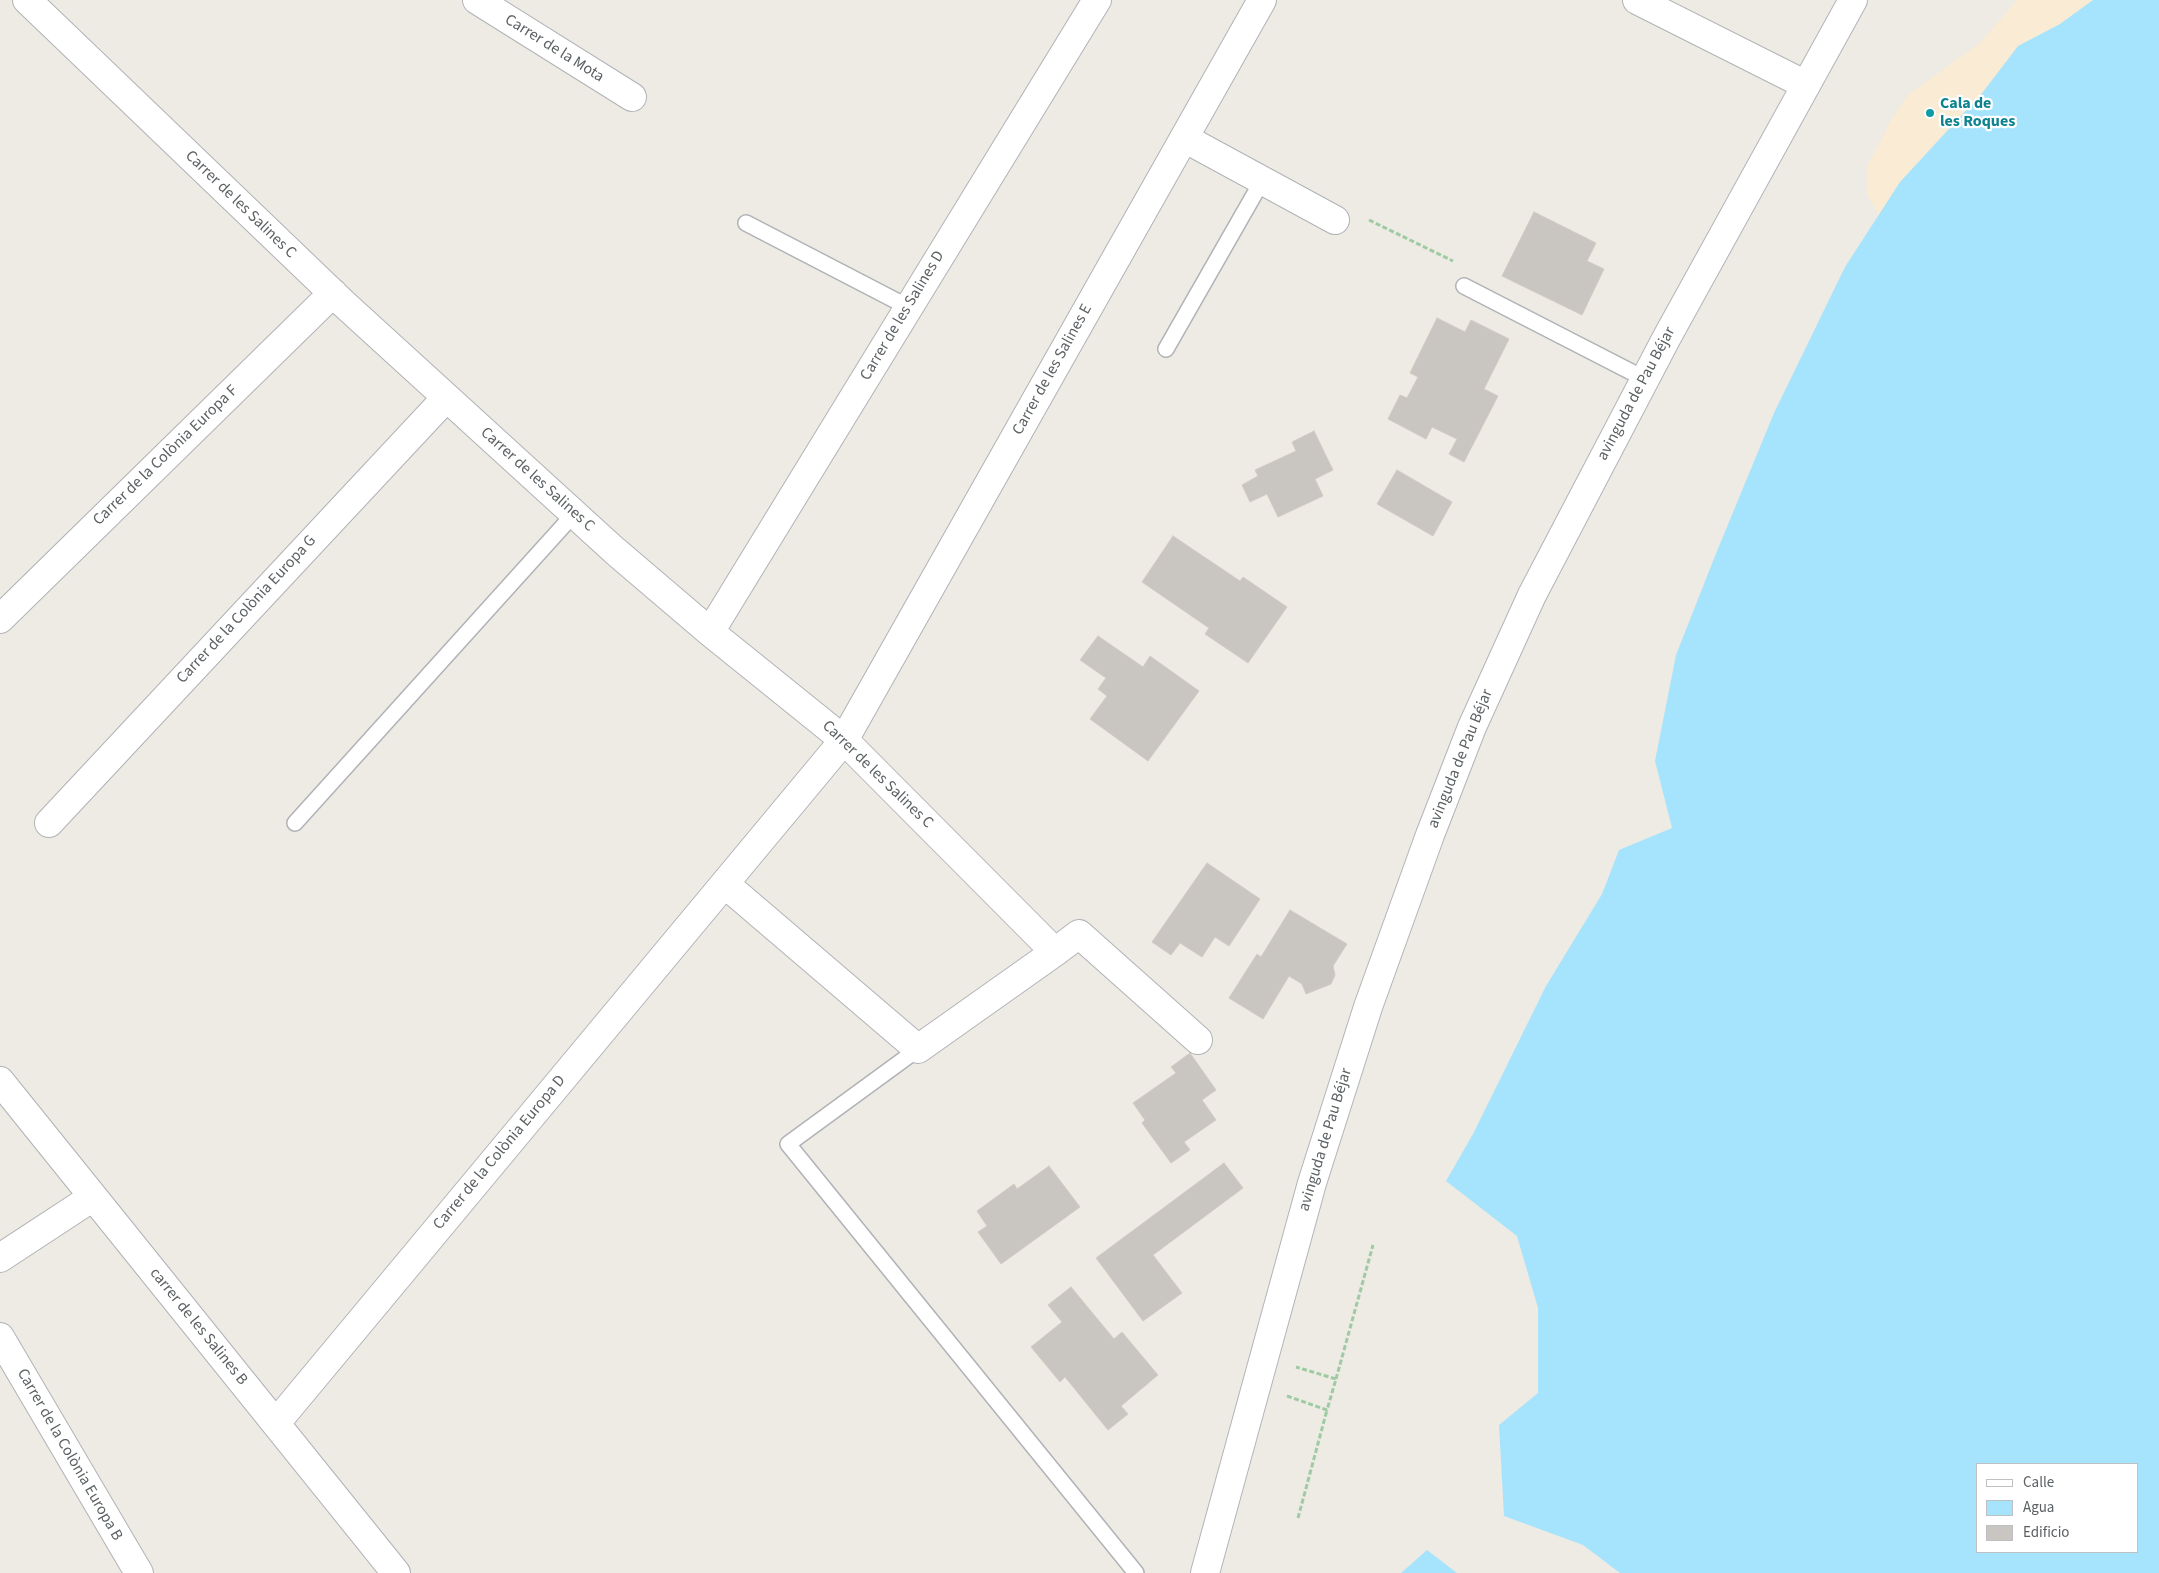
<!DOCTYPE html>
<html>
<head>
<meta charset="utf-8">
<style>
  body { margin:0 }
  #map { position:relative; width:2159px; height:1573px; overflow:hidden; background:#eeeae4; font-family:"Source Sans 3",sans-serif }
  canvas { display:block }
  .legend { position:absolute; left:1976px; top:1463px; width:162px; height:90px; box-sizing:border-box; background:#fff; border:1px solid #bec0c1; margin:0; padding:6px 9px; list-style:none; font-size:15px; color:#5c6164 }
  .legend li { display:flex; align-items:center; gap:10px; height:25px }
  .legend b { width:25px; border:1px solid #bec0c1 }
</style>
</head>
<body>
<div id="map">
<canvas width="2159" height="1573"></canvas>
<ul class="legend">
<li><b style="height:6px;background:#fff"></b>Calle</li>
<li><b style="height:14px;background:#a6e4fd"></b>Agua</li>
<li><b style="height:14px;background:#c9c5c0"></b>Edificio</li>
</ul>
</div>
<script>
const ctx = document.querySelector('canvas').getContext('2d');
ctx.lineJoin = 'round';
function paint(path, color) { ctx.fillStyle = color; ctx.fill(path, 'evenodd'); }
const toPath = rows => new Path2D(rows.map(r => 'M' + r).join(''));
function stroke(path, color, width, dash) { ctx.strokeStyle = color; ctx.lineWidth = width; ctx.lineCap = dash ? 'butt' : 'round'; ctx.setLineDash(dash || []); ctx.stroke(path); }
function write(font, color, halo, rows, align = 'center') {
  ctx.font = font + ' "Source Sans 3",sans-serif'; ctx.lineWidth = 4.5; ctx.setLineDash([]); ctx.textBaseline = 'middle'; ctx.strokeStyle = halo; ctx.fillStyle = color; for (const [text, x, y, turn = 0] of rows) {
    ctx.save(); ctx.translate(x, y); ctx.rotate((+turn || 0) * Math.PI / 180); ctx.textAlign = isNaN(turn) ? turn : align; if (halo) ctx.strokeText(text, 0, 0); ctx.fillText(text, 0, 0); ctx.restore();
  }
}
const sand = toPath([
  [2019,0,2093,0,2060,24,2018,46,1983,92,1900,182,1879,216,1867,194,1867,167,1891,120,1908,95,1981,42,2015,2]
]);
const water = toPath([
  [2093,0,2159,0,2159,1573,1620,1573,1583,1545,1504,1516,1499,1425,1538,1393,1538,1308,1517,1236,1446,1181,1473,1134,1546,986,1602,894,1619,850,1672,828,1655,761,1676,655,1715,556,1774,413,1845,267,1900,182,1983,92,2018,46,2060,24],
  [2138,1464,2138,1552,1978,1552,1978,1464],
  [1427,1550,1457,1573,1401,1573]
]);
const building = toPath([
  [1534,212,1596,243,1587,261,1604,269,1582,315,1502,276,1534,212],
  [1437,318,1465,332,1471,320,1509,339,1484,389,1498,396,1464,462,1449,454,1457,439,1432,427,1426,439,1388,419,1400,395,1407,398,1418,377,1410,373,1437,318],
  [1314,431,1333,470,1315,479,1323,496,1278,517,1267,494,1250,502,1242,485,1258,476,1255,470,1296,451,1292,442,1314,431],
  [1397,470,1452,502,1433,536,1377,504,1397,470],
  [1173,536,1240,581,1243,577,1287,607,1248,663,1205,634,1209,628,1142,582,1173,536],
  [1098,636,1143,667,1150,656,1199,691,1148,761,1090,719,1107,696,1098,689,1106,678,1080,660,1098,636],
  [1207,863,1260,899,1229,946,1215,937,1202,957,1180,943,1171,955,1152,942,1207,863],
  [1290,910,1347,944,1333,966,1335,975,1331,984,1306,994,1302,984,1289,976,1263,1019,1229,998,1257,954,1261,957,1290,910],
  [1190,1053,1216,1090,1202,1100,1216,1120,1184,1142,1190,1150,1171,1163,1142,1123,1145,1120,1133,1103,1176,1073,1171,1067,1190,1053],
  [1224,1163,1243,1188,1153,1255,1182,1293,1143,1321,1096,1258,1224,1163],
  [1049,1166,1080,1207,1001,1264,978,1232,987,1226,977,1211,1014,1184,1017,1189,1049,1166],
  [1071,1287,1114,1339,1122,1332,1158,1375,1121,1406,1128,1414,1108,1430,1065,1377,1060,1382,1031,1347,1062,1322,1048,1305,1071,1287]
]);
const path = toPath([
  [1369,220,1453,261],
  [1336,1379,1373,1245],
  [1287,1396,1327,1410,1336,1379,1296,1367],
  [1298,1518,1327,1410]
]);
const lane = toPath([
  [746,223,908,307],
  [1464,286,1645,379],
  [1166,349,1262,181],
  [295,823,574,514],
  [918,1049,788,1144,1136,1573]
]);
const street = toPath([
  [27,0,343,303,615,551,710,632,844,740,1055,952,1079,934,1198,1040],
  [477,0,632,97],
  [1637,0,1806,85],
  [1184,138,1335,220],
  [0,619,333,293],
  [710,632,1097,0],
  [49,823,446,398],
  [725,884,918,1049,1055,952],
  [0,1081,396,1573],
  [0,1258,93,1197],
  [0,1337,139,1573],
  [276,1423,844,740,1262,0]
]);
const secondary = toPath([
  [1205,1573,1312,1183,1368,1007,1430,835,1472,727,1532,595,1667,337,1853,0]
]);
const markers = [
  [1930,113,5,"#0f9aa8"]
];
const streetNames = [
  ["Carrer de la Mota",554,49,32],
  ["Carrer de les Salines C",240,205,44],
  ["Carrer de les Salines D",903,316,-59],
  ["Carrer de les Salines E",1053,370,-61],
  ["avinguda de Pau Béjar",1637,394,-62],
  ["Carrer de la Colònia Europa F",166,456,-44],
  ["Carrer de les Salines C",537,480,42],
  ["Carrer de la Colònia Europa G",247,610,-47],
  ["avinguda de Pau Béjar",1461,759,-68],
  ["Carrer de les Salines C",877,775,44],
  ["avinguda de Pau Béjar",1326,1140,-73],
  ["Carrer de la Colònia Europa D",500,1153,-50],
  ["carrer de les Salines B",198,1327,51],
  ["Carrer de la Colònia Europa B",69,1455,60]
];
const cultureNames = [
  ["Cala de",1940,104],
  ["les Roques",1940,122]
];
paint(sand, '#f9ebd4');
paint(water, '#a6e4fd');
paint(building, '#c9c5c0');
stroke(building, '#d3cbc3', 1);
stroke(lane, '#b0b3b6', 18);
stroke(street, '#b0b3b6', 30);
stroke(secondary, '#b1b5b9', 30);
stroke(path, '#9ecba3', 3, [5, 2.5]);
stroke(lane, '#fff', 15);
stroke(street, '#fff', 28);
stroke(secondary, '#fff', 28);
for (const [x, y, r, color] of markers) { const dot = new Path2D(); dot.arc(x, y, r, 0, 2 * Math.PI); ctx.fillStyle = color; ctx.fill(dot); stroke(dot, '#fff', 2); }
write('16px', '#5c6164', '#fff', streetNames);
write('bold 16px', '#0d838f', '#fff', cultureNames, 'left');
</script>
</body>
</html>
